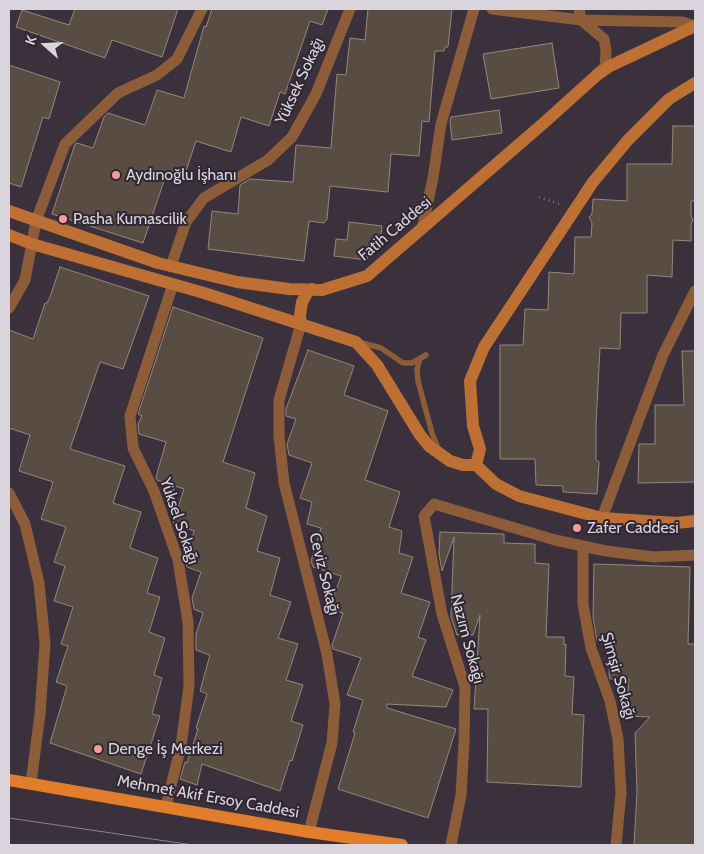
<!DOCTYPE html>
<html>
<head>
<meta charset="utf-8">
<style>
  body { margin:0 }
  #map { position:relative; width:704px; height:854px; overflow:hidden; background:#3a313d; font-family:Cabin,sans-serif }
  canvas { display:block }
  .frame { position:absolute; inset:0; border:10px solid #dad5dd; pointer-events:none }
  .north { position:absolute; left:20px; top:20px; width:50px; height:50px; -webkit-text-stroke:4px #2f2733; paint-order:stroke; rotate:289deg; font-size:14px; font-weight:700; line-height:20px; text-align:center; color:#dad5dd }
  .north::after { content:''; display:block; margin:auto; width:18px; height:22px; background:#dad5dd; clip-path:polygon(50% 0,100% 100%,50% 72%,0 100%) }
</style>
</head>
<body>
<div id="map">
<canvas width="704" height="854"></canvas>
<div class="frame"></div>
<div class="north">K</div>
</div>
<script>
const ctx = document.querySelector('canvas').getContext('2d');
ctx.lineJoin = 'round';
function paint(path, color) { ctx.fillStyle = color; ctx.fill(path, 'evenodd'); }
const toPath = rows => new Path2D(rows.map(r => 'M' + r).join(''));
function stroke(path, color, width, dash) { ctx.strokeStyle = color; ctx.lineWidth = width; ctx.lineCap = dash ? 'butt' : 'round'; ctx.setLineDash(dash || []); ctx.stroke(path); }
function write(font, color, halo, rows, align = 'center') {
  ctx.font = font + ' Cabin,sans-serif'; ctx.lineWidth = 4; ctx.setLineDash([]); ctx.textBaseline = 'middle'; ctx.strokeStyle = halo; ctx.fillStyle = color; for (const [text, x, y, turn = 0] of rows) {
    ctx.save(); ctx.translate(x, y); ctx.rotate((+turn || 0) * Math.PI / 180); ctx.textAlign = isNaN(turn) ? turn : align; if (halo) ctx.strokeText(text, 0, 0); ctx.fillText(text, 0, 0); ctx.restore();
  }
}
const building = toPath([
  [75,9,178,9,162,57,112,40,105,58,16,27,22,10,69,25,75,9],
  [212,9,328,9,322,25,310,21,285,94,280,92,269,126,241,117,231,152,196,141,184,177,167,172,143,243,52,214,75,144,77,143,93,148,104,117,108,113,145,125,157,90,184,98,204,26,206,27,212,9],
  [368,9,452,9,448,47,445,47,444,51,435,51,429,122,422,121,419,156,391,154,388,192,330,186,327,219,324,223,309,221,304,261,208,249,212,211,238,214,240,185,250,179,293,182,296,145,331,148,337,74,346,75,350,38,365,40,368,9],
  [552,43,559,88,491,99,483,54,552,43],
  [9,65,60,82,49,119,43,117,21,187,9,183,9,65],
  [499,110,502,133,452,140,450,121,451,117,499,110],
  [673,126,695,126,695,201,691,201,691,215,693,221,691,224,691,241,673,240,672,277,647,275,647,313,621,313,620,349,600,348,596,424,596,460,599,462,597,494,563,492,563,486,536,485,535,459,500,459,500,345,523,345,525,309,548,310,549,272,574,274,575,237,591,237,592,223,589,217,592,214,593,199,627,201,627,164,672,164,673,126],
  [349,222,382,226,380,244,369,243,367,260,334,256,336,239,347,240,349,222],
  [60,267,149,296,123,369,100,362,70,449,125,466,113,503,141,512,130,548,158,558,147,593,160,597,149,632,165,638,154,675,162,678,152,714,160,716,141,774,50,743,67,686,56,682,68,646,61,644,73,607,54,601,65,566,54,562,66,527,41,519,53,482,19,471,30,435,9,428,9,330,33,339,45,303,47,303,50,297,60,267],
  [173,307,263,338,223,462,255,473,246,508,267,516,257,551,280,558,270,595,291,602,278,638,298,644,286,680,303,685,291,721,303,725,292,761,290,760,280,791,202,764,197,785,180,779,185,762,187,763,198,729,196,728,207,694,200,691,210,655,196,650,196,634,203,613,194,609,192,598,201,572,187,567,186,562,194,531,174,524,173,522,184,489,157,480,156,477,166,442,139,434,138,424,142,416,138,414,173,307],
  [308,350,354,366,344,395,388,411,365,480,400,492,389,527,402,531,399,553,413,557,401,593,430,602,418,637,426,640,412,676,453,690,446,707,387,704,387,708,456,729,428,818,338,789,355,733,353,732,363,700,347,695,361,658,333,649,332,645,343,613,329,609,341,576,313,567,311,561,321,528,307,524,312,502,300,498,312,463,289,455,287,444,296,419,286,416,286,409,308,350],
  [682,351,695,351,695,482,638,483,639,444,655,444,655,405,684,405,682,351],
  [440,532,504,534,504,543,535,544,535,563,549,564,546,637,564,637,564,645,566,644,565,676,574,677,572,714,584,715,581,787,487,782,488,709,474,709,480,615,473,635,457,635,451,617,454,537,442,571,439,554,440,532],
  [594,564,690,567,688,644,695,644,695,845,634,845,637,792,635,733,650,717,626,716,629,679,610,679,609,675,610,641,597,641,593,617,594,564]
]);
const path = toPath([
  [539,197,562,205]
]);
const lane = toPath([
  [358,342,381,348,403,363,412,363,426,355],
  [420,359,417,369,418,381,432,433,439,451]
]);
const street = toPath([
  [492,9,581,20,682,22,695,26],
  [579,9,581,20,604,39,606,50,605,67,598,73],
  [422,229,433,178,441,124,474,9],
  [171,266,186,222,204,198,268,160,292,137,316,94,350,9],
  [9,308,25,280,36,221,65,144,118,93,157,75,177,59,202,9],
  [301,324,279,400,279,436,284,483,327,654,335,704,332,743,309,832],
  [9,493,25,524,39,583,45,644,40,714,31,783],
  [602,518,663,355,695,291],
  [583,546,583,604,591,648,610,701,618,739,621,793,616,845],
  [166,806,181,746,189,686,188,622,178,560,154,491,133,448,130,416,173,284],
  [451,845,461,795,464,743,465,687,442,614,424,516,434,504,555,540,606,551,654,557,695,555]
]);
const secondary = toPath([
  [9,211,158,263,237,282,289,289,322,290,367,276,546,121,597,75,610,66,695,26],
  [9,235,32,244,204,293,356,342,377,365,420,435,429,446,450,461,463,465,476,465,496,484,519,496,602,518,676,523,695,521],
  [301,324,300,315,302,302,307,293,312,289],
  [476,465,480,449,473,426,470,381,484,347,593,182,628,140,669,99,695,83]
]);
const primary = toPath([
  [9,780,309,832,402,845]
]);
const tram = toPath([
  [9,818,193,845]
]);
const markers = [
  [116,175,5,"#f59b9a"],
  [63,219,5,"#f59b9a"],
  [577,528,5,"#f59b9a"],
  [98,749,5,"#f59b9a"]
];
const streetNames = [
  ["Yüksek Sokağı",300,81,-65],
  ["Fatih Caddesi",395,229,-40],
  ["Yüksel Sokağı",179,521,71],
  ["Ceviz Sokağı",324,574,76],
  ["Nazım Sokağı",467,639,75],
  ["Şimşir Sokağı",618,676,74],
  ["Mehmet Akif Ersoy Caddesi",208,797,10]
];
const poiNames = [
  ["Aydınoğlu İşhanı",126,175],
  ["Pasha Kumascilik",73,219],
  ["Zafer Caddesi",587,528],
  ["Denge İş Merkezi",108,749]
];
paint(building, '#594c42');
stroke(building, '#96877b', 1);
stroke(path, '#7e7781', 2.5, [1, 4]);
stroke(lane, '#8d5c39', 5.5);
stroke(street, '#8d5c39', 11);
stroke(secondary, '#bd6f34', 12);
stroke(primary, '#e27e2b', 12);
stroke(tram, '#8a838d', 1);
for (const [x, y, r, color] of markers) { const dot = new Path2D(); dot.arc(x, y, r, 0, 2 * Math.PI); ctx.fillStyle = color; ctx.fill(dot); stroke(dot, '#2f2733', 2); }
write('16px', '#dad5dd', '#2f2733', streetNames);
write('16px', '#dad5dd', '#2f2733', poiNames, 'left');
</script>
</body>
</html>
